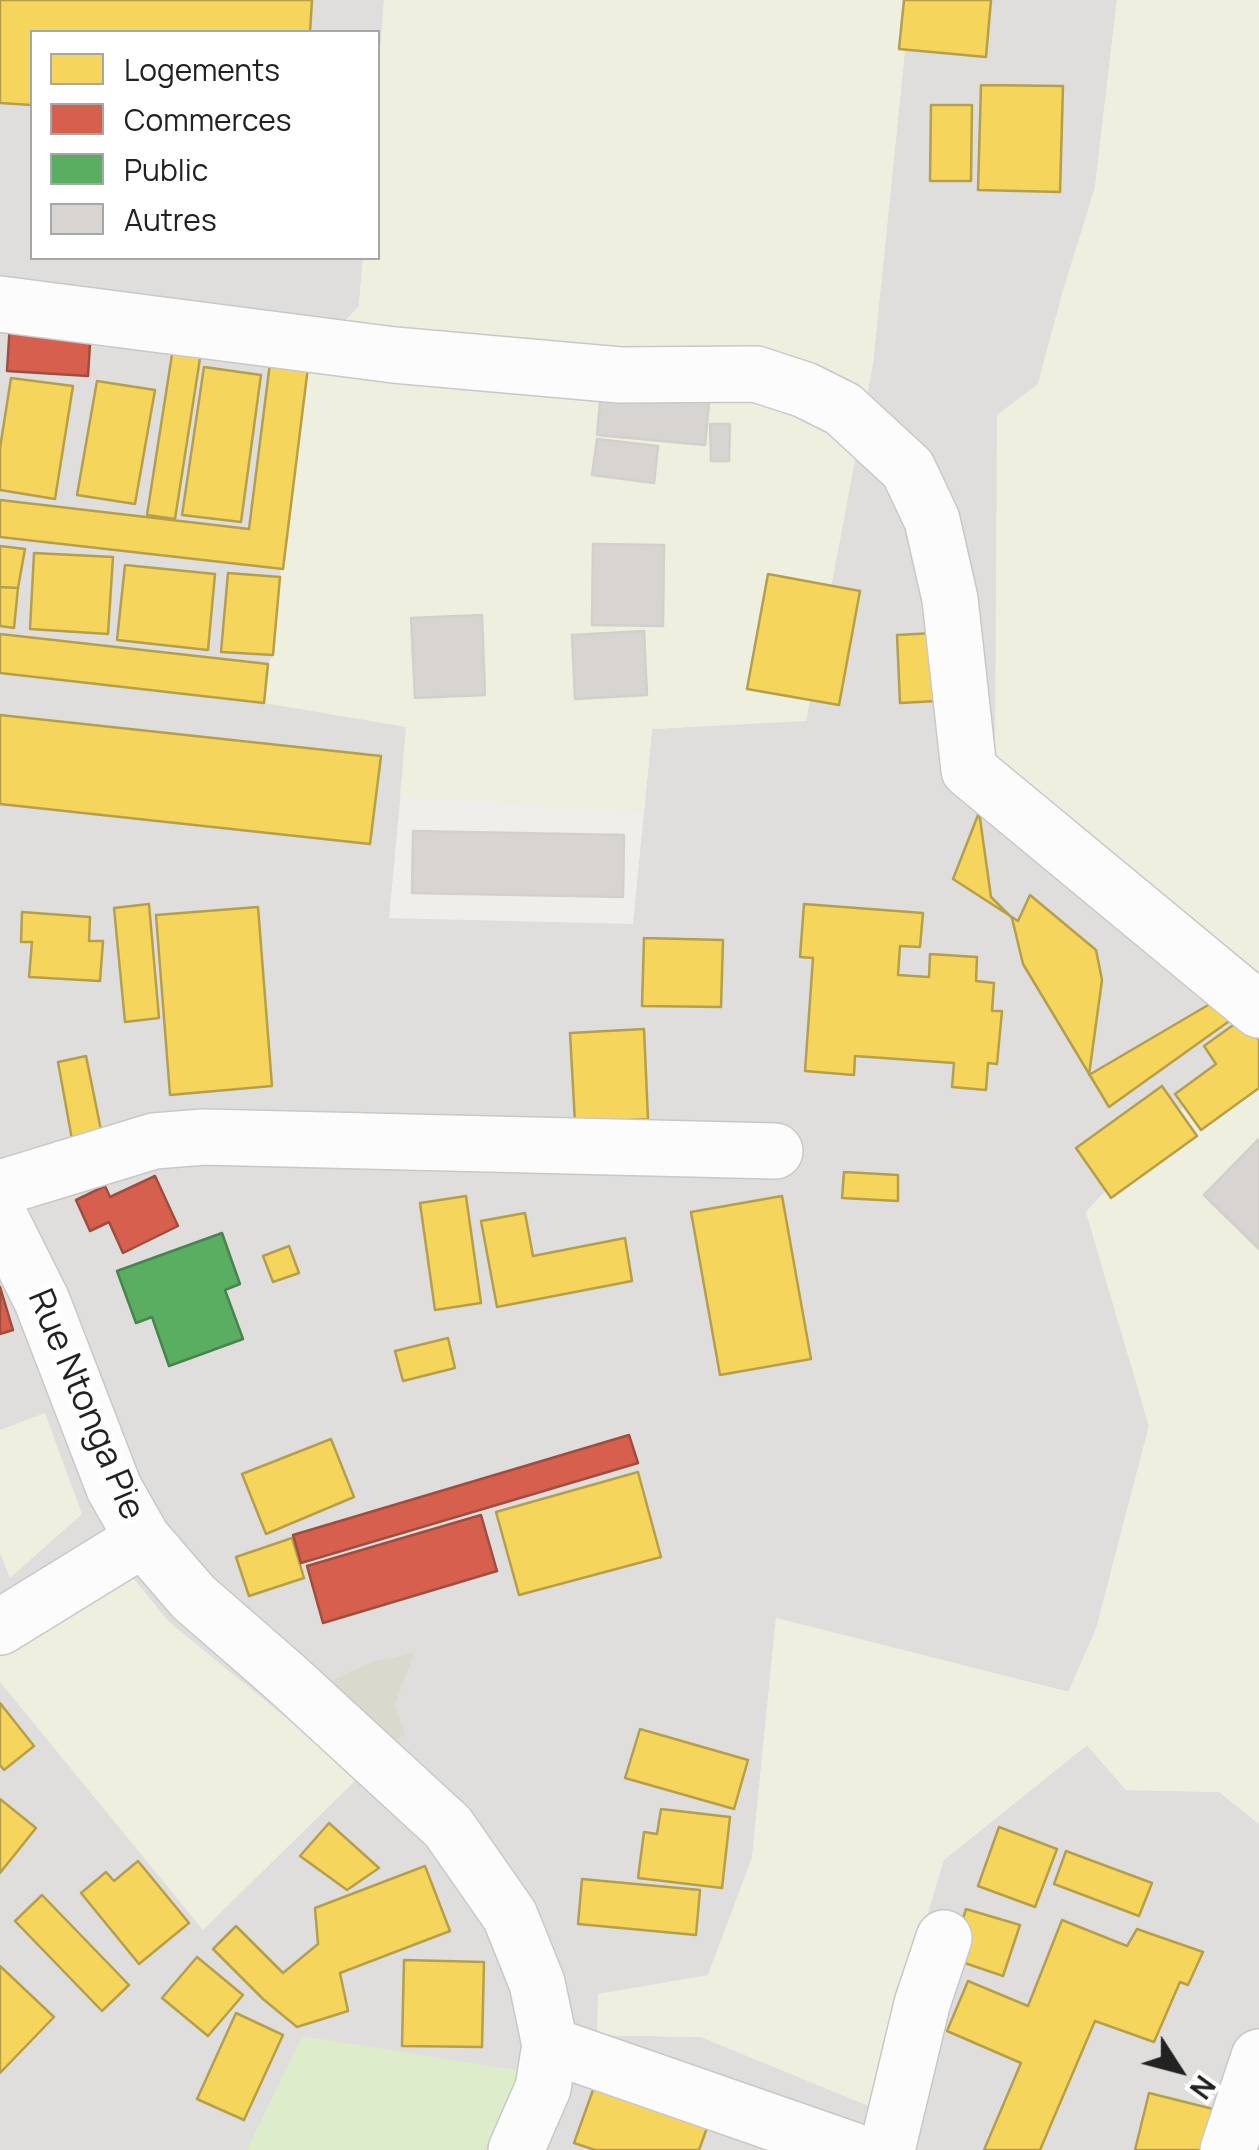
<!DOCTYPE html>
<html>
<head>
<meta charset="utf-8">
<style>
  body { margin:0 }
  #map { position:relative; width:1259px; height:2150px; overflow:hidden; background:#f0eeeb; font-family:Manrope,sans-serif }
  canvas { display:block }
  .legend { position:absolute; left:30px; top:30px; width:350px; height:230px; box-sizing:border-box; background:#fff; border:2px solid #a7a7a7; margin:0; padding:12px 18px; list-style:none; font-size:30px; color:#222 }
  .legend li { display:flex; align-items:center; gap:20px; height:50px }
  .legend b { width:50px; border:2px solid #a7a7a7 }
  .north { position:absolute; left:1129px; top:2020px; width:100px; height:100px; -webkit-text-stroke:8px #fff; paint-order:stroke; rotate:126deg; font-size:28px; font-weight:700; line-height:40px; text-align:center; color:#222 }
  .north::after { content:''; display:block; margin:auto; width:35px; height:45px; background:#222; clip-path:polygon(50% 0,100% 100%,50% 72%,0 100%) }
</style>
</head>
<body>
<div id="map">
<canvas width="1259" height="2150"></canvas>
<ul class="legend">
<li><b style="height:28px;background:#f6d55c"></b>Logements</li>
<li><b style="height:28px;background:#d6604d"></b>Commerces</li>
<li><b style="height:28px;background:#5aae61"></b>Public</li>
<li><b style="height:28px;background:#d7d4d2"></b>Autres</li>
</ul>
<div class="north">N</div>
</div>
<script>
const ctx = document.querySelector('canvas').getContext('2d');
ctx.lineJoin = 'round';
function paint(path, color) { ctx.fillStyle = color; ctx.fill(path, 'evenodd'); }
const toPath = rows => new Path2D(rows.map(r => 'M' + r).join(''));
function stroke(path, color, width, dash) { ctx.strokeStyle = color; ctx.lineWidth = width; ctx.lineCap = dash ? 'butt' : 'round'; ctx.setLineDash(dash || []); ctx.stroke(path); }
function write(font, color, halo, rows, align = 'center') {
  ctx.font = font + ' Manrope,sans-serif'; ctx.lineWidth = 10; ctx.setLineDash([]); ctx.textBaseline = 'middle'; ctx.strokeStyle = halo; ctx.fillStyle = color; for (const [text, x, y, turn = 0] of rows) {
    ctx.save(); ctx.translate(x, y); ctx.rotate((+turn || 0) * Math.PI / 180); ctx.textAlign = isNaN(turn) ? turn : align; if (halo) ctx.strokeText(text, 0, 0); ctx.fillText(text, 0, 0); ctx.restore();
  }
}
const residential = toPath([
  [0,0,384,0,378,84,378,32,32,32,32,258,363,258,359,306,309,359,280,577,273,655,268,664,407,727,389,918,633,924,652,729,806,720,873,363,910,0,1117,0,1095,187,1063,291,1038,384,1251,1034,1086,1212,1149,1426,1096,1629,1069,1692,776,1618,752,1858,708,1976,599,1994,598,2035,701,2037,869,2106,944,1860,1087,1745,1126,1790,1220,1792,1259,1824,1259,2150,0,2150]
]);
const construction = toPath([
  [414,1653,395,1704,405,1735,386,1745,323,1685,371,1662]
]);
const farmland = toPath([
  [384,0,910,0,873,363,806,721,652,729,644,812,400,797,406,727,264,703,268,664,274,655,280,577,309,359,359,306,363,258,378,258,378,84],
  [1117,0,1259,0,1259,1824,1219,1792,1126,1790,1087,1745,943,1860,869,2106,701,2037,597,2035,598,1994,708,1975,752,1858,776,1618,1068,1692,1096,1629,1149,1426,1086,1212,1251,1034,995,759,997,415,1038,384,1063,291,1095,188],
  [45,1413,82,1514,10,1578,0,1553,0,1430],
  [115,1556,169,1622,359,1777,203,1930,0,1682,0,1627]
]);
const grass = toPath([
  [302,2036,523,2071,484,2150,247,2150]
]);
const homes = toPath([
  [0,0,312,0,310,32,32,32,32,105,0,103,0,0],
  [904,0,991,0,986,57,899,49,904,0],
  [981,85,1063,86,1060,192,978,190,981,85],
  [931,105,972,105,971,181,930,181,931,105],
  [173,348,201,352,175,519,147,515,173,348],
  [271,355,309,359,283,569,0,537,0,500,249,529,271,355],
  [204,367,261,375,241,522,182,515,204,367],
  [11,378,73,386,55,499,0,490,0,448,11,378],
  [97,381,155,390,135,504,77,495,97,381],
  [0,546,25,549,18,588,0,587,0,546],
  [34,553,113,557,108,634,30,629,34,553],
  [125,565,215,574,208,650,117,640,125,565],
  [228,573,280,577,273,655,221,652,228,573],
  [768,574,860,591,839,705,747,689,768,574],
  [0,587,18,588,14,628,0,626,0,587],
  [934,633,937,701,900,703,897,635,934,633],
  [0,634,268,664,264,703,0,673,0,634],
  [0,715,381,756,370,844,0,804,0,715],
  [975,783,1235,1017,1109,1107,1023,964,1012,918,991,897,975,783],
  [987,792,1232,991,1089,1075,1102,980,1096,950,1030,895,1018,921,953,879,987,792],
  [149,904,159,1018,125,1022,114,908,149,904],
  [804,904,923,913,920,947,900,946,898,975,929,977,930,954,977,957,976,981,994,983,992,1011,1002,1011,997,1064,988,1063,986,1090,952,1087,954,1063,855,1056,854,1075,805,1071,813,958,800,957,804,904],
  [258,907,272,1086,170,1095,156,915,258,907],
  [22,912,90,917,89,941,103,941,100,981,29,977,32,942,21,942,22,912],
  [644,938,723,940,721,1007,642,1006,644,938],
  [1243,1018,1259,1040,1259,1088,1201,1130,1175,1094,1216,1064,1204,1046,1243,1018],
  [644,1029,648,1119,575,1123,570,1033,644,1029],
  [86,1056,103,1140,73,1145,58,1062,86,1056],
  [1162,1086,1197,1136,1111,1198,1076,1148,1162,1086],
  [844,1172,898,1175,898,1201,842,1198,844,1172],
  [466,1196,481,1303,435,1310,420,1203,466,1196],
  [782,1196,811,1359,720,1375,691,1212,782,1196],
  [525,1213,533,1256,625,1238,632,1281,497,1307,481,1221,525,1213],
  [289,1246,299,1273,273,1282,263,1256,289,1246],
  [448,1338,455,1368,403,1381,395,1351,448,1338],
  [331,1439,354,1497,266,1534,242,1474,331,1439],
  [638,1472,661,1557,519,1595,496,1512,638,1472],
  [292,1538,304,1578,249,1596,236,1557,292,1538],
  [0,1703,34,1746,4,1770,0,1765,0,1703],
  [640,1729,748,1760,734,1809,625,1778,640,1729],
  [0,1799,36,1828,0,1873,0,1799],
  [661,1809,730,1817,722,1888,638,1878,644,1832,657,1834,661,1809],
  [329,1823,379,1868,347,1890,300,1856,329,1823],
  [999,1827,1057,1849,1035,1907,978,1886,999,1827],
  [1066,1851,1152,1883,1139,1916,1054,1884,1066,1851],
  [138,1861,189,1923,139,1964,81,1893,106,1872,114,1881,138,1861],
  [425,1866,450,1931,340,1973,348,2011,297,2027,263,1999,213,1949,236,1926,283,1973,318,1944,315,1908,425,1866],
  [582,1879,700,1890,696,1935,578,1924,582,1879],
  [42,1895,129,1985,102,2011,15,1921,42,1895],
  [966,1909,1020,1925,1003,1976,950,1958,966,1909],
  [1062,1920,1127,1946,1137,1929,1203,1952,1188,1985,1180,1982,1154,2042,1095,2021,1040,2150,984,2150,1021,2063,947,2031,968,1981,1028,2006,1062,1920],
  [197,1957,243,1995,208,2036,162,1998,197,1957],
  [404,1960,484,1962,482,2047,402,2046,404,1960],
  [0,1966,54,2017,0,2073,0,1966],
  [236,2013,283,2035,244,2120,197,2099,236,2013],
  [598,2076,712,2114,699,2150,595,2150,574,2143,598,2076],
  [1149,2093,1213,2109,1202,2150,1135,2150,1149,2093]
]);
const shops = toPath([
  [10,323,91,328,88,376,7,371,10,323],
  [155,1176,178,1226,123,1253,109,1222,90,1231,76,1200,105,1186,110,1197,155,1176],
  [0,1287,13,1330,0,1334,0,1287],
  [629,1435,638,1463,301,1563,293,1535,629,1435],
  [481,1515,497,1571,323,1623,307,1566,481,1515]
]);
const public = toPath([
  [222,1233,240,1284,225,1290,243,1339,169,1366,152,1317,136,1323,117,1271,222,1233]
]);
const building = toPath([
  [602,381,710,392,705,445,597,435,602,381],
  [710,424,730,424,729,461,711,461,710,424],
  [597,439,658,446,654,483,592,475,597,439],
  [593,544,664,545,663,626,592,625,593,544],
  [482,615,485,695,415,698,411,618,482,615],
  [644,631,647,695,575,699,572,635,644,631],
  [413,831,624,835,623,897,412,893,413,831],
  [1259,1139,1259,1249,1204,1195,1259,1139]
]);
const minor = toPath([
  [0,304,394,355,620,375,756,374,805,390,843,409,908,469,932,520,950,599,969,770,1259,1010],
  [0,1188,154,1141,204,1137,775,1151],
  [0,1217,42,1301,114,1488,143,1539,193,1597,286,1678,448,1827,510,1916,537,1983,550,2045,543,2088,516,2150],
  [0,1627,143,1539],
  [550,2045,852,2150],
  [887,2150,922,2004,944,1938],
  [1228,2150,1259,2057]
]);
const streetNames = [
  ["Rue Ntonga Pie",85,1405,67]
];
paint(residential, '#dfdedc');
paint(construction, '#d9d9cd');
paint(farmland, '#efefdf');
paint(grass, '#ddeccb');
paint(homes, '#f6d55c');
stroke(homes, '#b69f4b', 2.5);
paint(shops, '#d6604d');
stroke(shops, '#a04d40', 2.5);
paint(public, '#5aae61');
stroke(public, '#49844e', 2.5);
paint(building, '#d7d4d2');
stroke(building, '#d3d0cc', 2.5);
stroke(minor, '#c9c8c7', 58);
stroke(minor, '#fdfcfc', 55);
write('35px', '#222', '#fff', streetNames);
</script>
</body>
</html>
